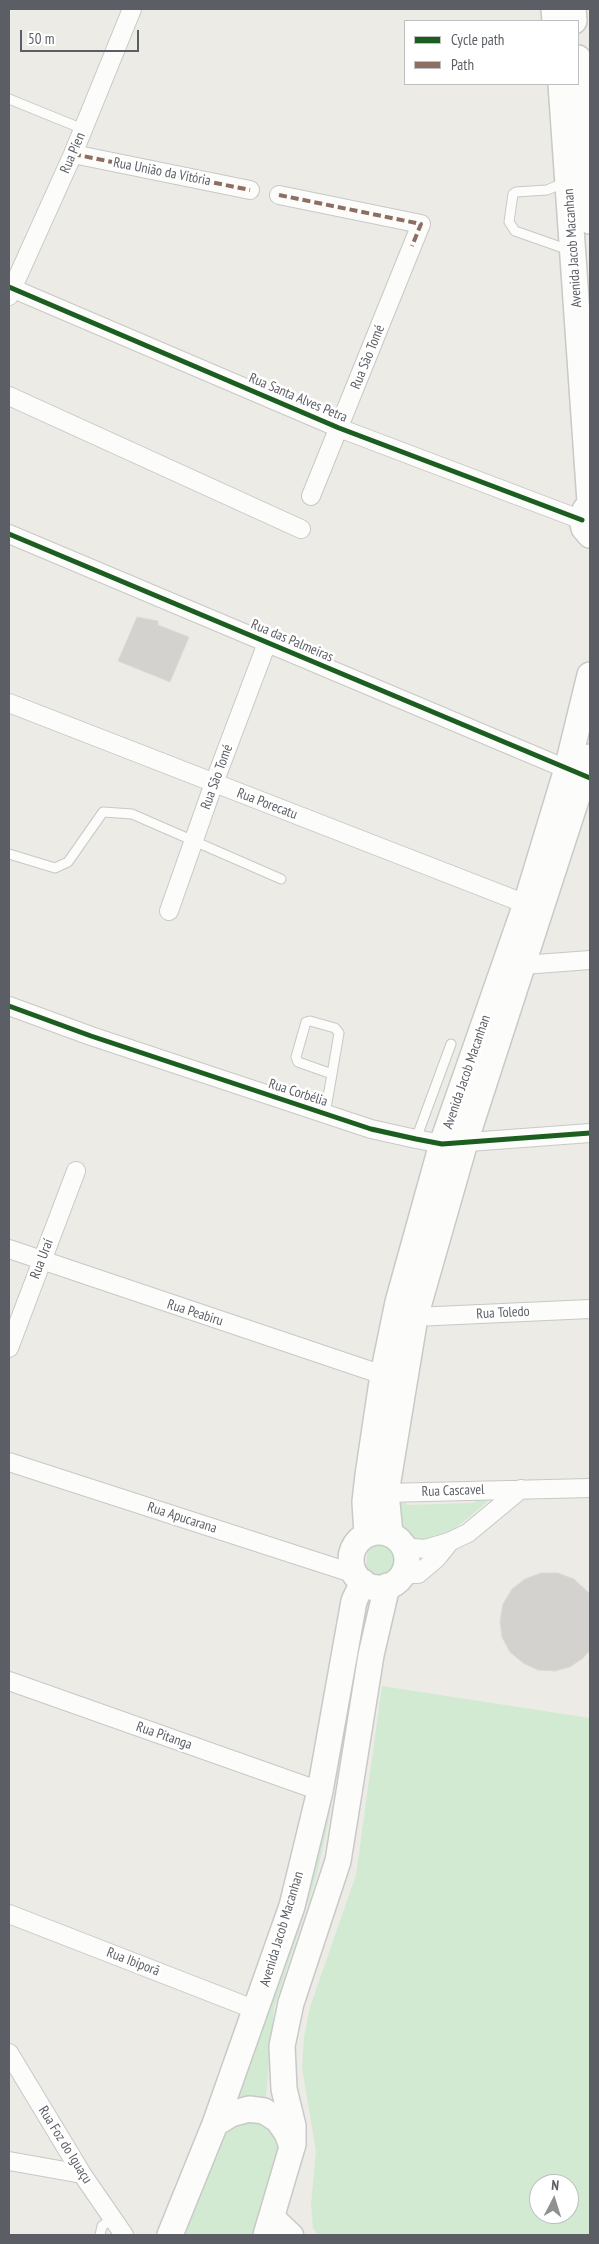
<!DOCTYPE html>
<html>
<head>
<meta charset="utf-8">
<style>
  body { margin:0 }
  #map { position:relative; width:599px; height:2244px; overflow:hidden; background:#ecebe6; font-family:"PT Sans Narrow",sans-serif }
  canvas { display:block }
  .frame { position:absolute; inset:0; border:10px solid #5b5f65; pointer-events:none }
  .legend { position:absolute; left:404px; top:20px; width:175px; height:65px; box-sizing:border-box; background:#fff; border:1px solid #bdbfc1; margin:0; padding:6px 9px; list-style:none; font-size:15px; color:#5b5f65 }
  .legend li { display:flex; align-items:center; gap:10px; height:25px }
  .legend b { width:25px; border:1px solid #bdbfc1 }
  .north { position:absolute; left:529px; top:2174px; width:50px; height:50px; box-sizing:border-box; background:#fff; border:1px solid #bdbfc1; border-radius:50%; rotate:5deg; font-size:14px; font-weight:700; line-height:20px; text-align:center; color:#5b5f65 }
  .north::after { content:''; display:block; margin:auto; width:18px; height:22px; background:#8e9092; clip-path:polygon(50% 0,100% 100%,50% 72%,0 100%) }
  .scale { position:absolute; left:20px; top:30px; width:119px; height:22px; box-sizing:border-box; border:2px solid #5b5f65; border-top:0; padding-left:6px; font-size:15px; line-height:18px; white-space:nowrap; color:#5b5f65; -webkit-text-stroke:4px #fff; paint-order:stroke }
</style>
</head>
<body>
<div id="map">
<canvas width="599" height="2244"></canvas>
<div class="frame"></div>
<ul class="legend">
<li><b style="height:6px;background:#1b5e20"></b>Cycle path</li>
<li><b style="height:6px;background:#8d6e63"></b>Path</li>
</ul>
<div class="north">N</div>
<div class="scale">50 m</div>
</div>
<script>
const ctx = document.querySelector('canvas').getContext('2d');
ctx.lineJoin = 'round';
function paint(path, color) { ctx.fillStyle = color; ctx.fill(path, 'evenodd'); }
const toPath = rows => new Path2D(rows.map(r => 'M' + r).join(''));
function stroke(path, color, width, dash) { ctx.strokeStyle = color; ctx.lineWidth = width; ctx.lineCap = dash ? 'butt' : 'round'; ctx.setLineDash(dash || []); ctx.stroke(path); }
function write(font, color, halo, rows, align = 'center') {
  ctx.font = font + ' "PT Sans Narrow",sans-serif'; ctx.lineWidth = 5; ctx.setLineDash([]); ctx.textBaseline = 'middle'; ctx.strokeStyle = halo; ctx.fillStyle = color; for (const [text, x, y, turn = 0] of rows) {
    ctx.save(); ctx.translate(x, y); ctx.rotate((+turn || 0) * Math.PI / 180); ctx.textAlign = isNaN(turn) ? turn : align; if (halo) ctx.strokeText(text, 0, 0); ctx.fillText(text, 0, 0); ctx.restore();
  }
}
const green = toPath([
  [482,1493,488,1499,486,1503,440,1541,415,1540,400,1521,398,1498,408,1505,474,1503],
  [384,1541,394,1549,395,1561,390,1574,379,1577,372,1575,366,1567,368,1547,375,1542],
  [360,1598,379,1599,362,1637,352,1683,327,1829,316,1878,274,2008,266,2096,265,2099,235,2100],
  [382,1686,590,1718,590,2235,318,2235,313,2228,311,2204,316,2151,302,2068,304,2037,310,2007,356,1875],
  [539,2184,569,2184,569,2214,539,2214],
  [240,2121,263,2121,279,2140,279,2154,252,2235,178,2235,221,2132]
]);
const building = toPath([
  [137,617,158,621,158,625,189,637,170,682,118,661,137,617],
  [541,1573,558,1573,574,1579,590,1594,590,1650,583,1658,570,1667,555,1671,538,1670,523,1663,510,1652,502,1637,500,1621,503,1604,512,1589,525,1579,541,1573]
]);
const service = toPath([
  [9,99,83,129],
  [566,182,547,190,516,192,513,194,509,222,515,231,569,250],
  [9,854,55,868,68,862,103,812,132,814,281,879],
  [325,1114,332,1074,339,1033,335,1028,310,1021,306,1022,296,1057,298,1062,332,1074],
  [416,1139,451,1044],
  [100,2235,102,2226,113,2218]
]);
const minor = toPath([
  [73,154,250,190],
  [279,195,421,224,311,496],
  [9,287,339,428,582,520],
  [9,296,73,154,132,9],
  [9,396,301,529],
  [9,534,576,773],
  [9,703,526,904],
  [169,911,214,783,267,643],
  [523,965,590,960],
  [9,1006,91,1036,371,1129,416,1139,442,1144,590,1133],
  [9,1249,383,1375],
  [415,1317,590,1309],
  [9,1348,76,1171],
  [9,1462,355,1574],
  [386,1493,590,1488],
  [401,1543,413,1548,425,1549,449,1542,468,1533,521,1489],
  [402,1574,418,1574,437,1558,449,1543],
  [9,1681,320,1791],
  [9,1914,256,2010],
  [9,2053,82,2174,124,2235],
  [9,2161,82,2174]
]);
const tertiary = toPath([
  [272,2216,292,2235]
]);
const secondary = toPath([
  [554,9,555,21],
  [573,9,574,21],
  [578,58,590,221],
  [561,84,590,502],
  [590,504,585,510,582,520,584,528,590,535],
  '351 1560a28 28 0 1 1 56 0a28 28 0 1 1-56 0Z',
  [367,1534,365,1502,368,1475,383,1375,398,1302,442,1144,526,904,567,769,590,675],
  [390,1534,386,1493,415,1317,465,1142,590,757],
  [215,2124,231,2114,249,2109,264,2111,278,2120,287,2133,291,2144],
  [170,2235,215,2124,292,1906,320,1791,354,1601,363,1582],
  [266,2235,293,2144,293,2126,284,2089,282,2046,291,2003,338,1861,371,1655,387,1586]
]);
const quiet = toPath([
  [73,154,250,190],
  [279,195,421,224,412,246]
]);
const cycleway = toPath([
  [9,287,339,428,582,520],
  [9,534,590,778],
  [9,1006,91,1036,371,1129,416,1139,442,1144,590,1133]
]);
const streetNames = [
  ["Rua Píen",73,153,-67],
  ["Rua União da Vitória",162,172,11],
  ["Avenida Jacob Macanhan",573,248,-94],
  ["Rua São Tomé",368,357,-68],
  ["Rua Santa Alves Petra",298,398,23],
  ["Rua das Palmeiras",292,641,23],
  ["Rua São Tomé",217,777,-70],
  ["Rua Porecatu",267,804,21],
  ["Avenida Jacob Macanhan",467,1072,-71],
  ["Rua Corbélia",298,1093,18],
  ["Rua Uraí",42,1259,-69],
  ["Rua Peabiru",195,1313,18],
  ["Rua Toledo",503,1313,-3],
  ["Rua Cascavel",453,1491,-2],
  ["Rua Apucarana",182,1518,18],
  ["Rua Pitanga",164,1736,19],
  ["Avenida Jacob Macanhan",282,1929,-73],
  ["Rua Ibiporã",133,1962,21],
  ["Rua Foz do Iguaçu",65,2145,58]
];
paint(green, '#d2ead1');
paint(building, '#d3d2cf');
stroke(building, '#dcdad6', 1);
stroke(service, '#c8c8c7', 11);
stroke(minor, '#c8c8c7', 20);
stroke(tertiary, '#c8c8c7', 25);
stroke(secondary, '#c8c9c8', 28);
stroke(service, '#fcfcfb', 9);
stroke(minor, '#fcfcfb', 18);
stroke(tertiary, '#fcfcfb', 22);
stroke(secondary, '#fcfcfb', 25);
stroke(quiet, '#8d6e63', 4, [8, 4]);
stroke(cycleway, '#1b5e20', 5);
write('14px', '#5b5f65', '#fff', streetNames);
</script>
</body>
</html>
